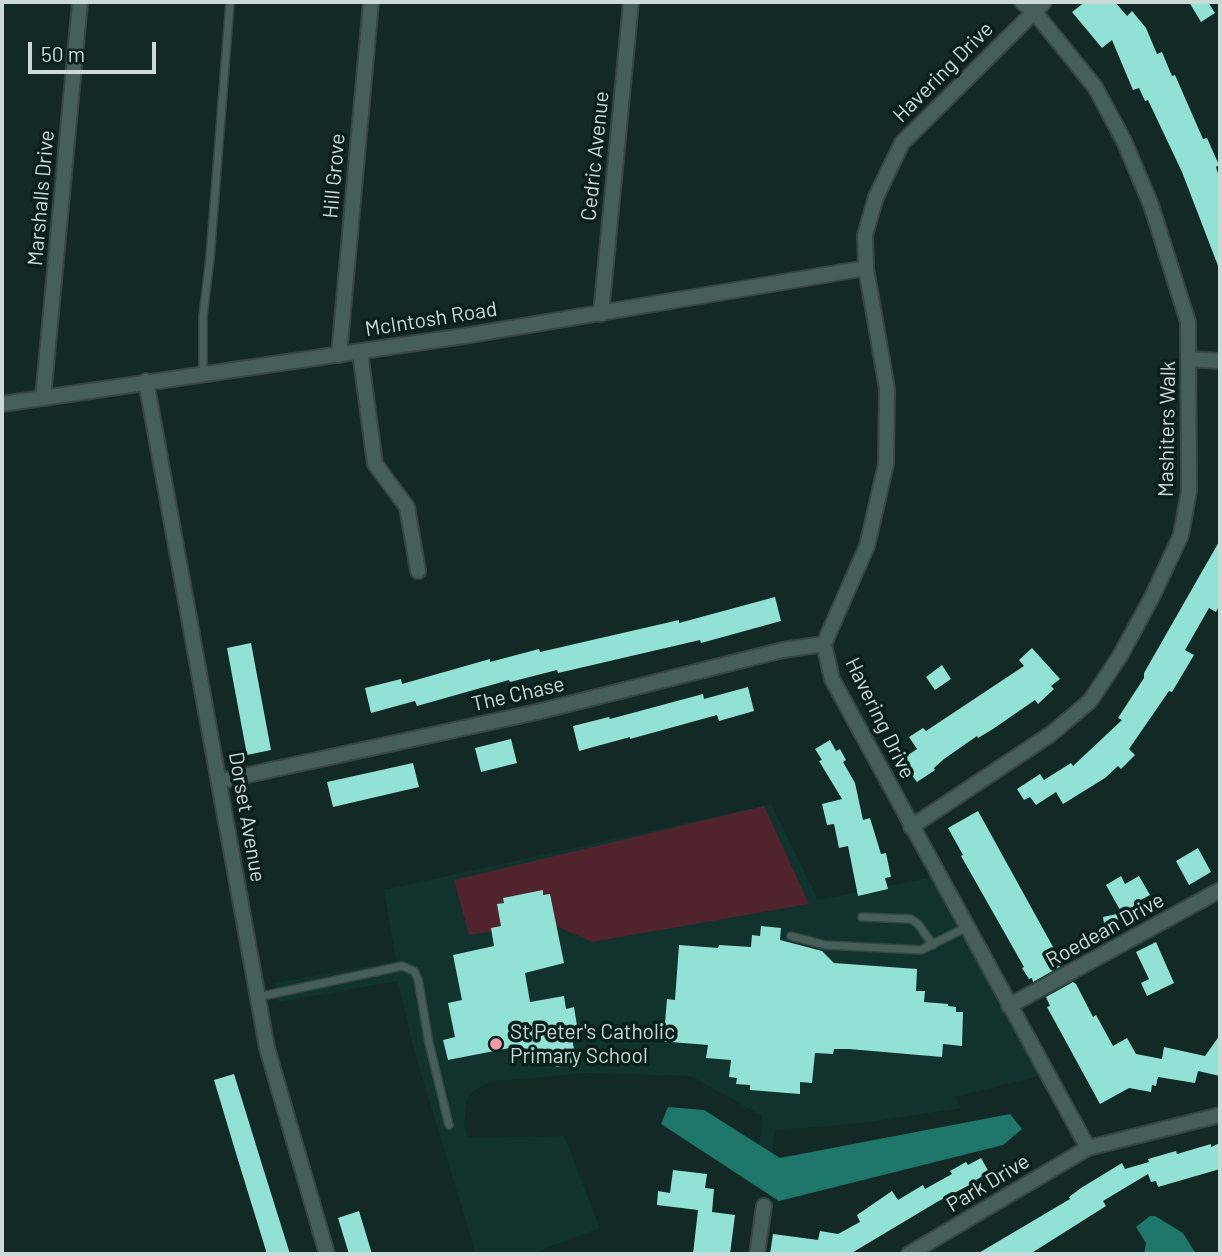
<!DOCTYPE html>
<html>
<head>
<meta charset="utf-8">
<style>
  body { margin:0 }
  #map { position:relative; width:1222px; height:1256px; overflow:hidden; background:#132926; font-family:Barlow,sans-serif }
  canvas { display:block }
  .frame { position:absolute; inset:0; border:4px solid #ccdad7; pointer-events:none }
  .scale { position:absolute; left:28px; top:42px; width:128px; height:32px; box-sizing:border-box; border:4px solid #ccdad7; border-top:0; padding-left:9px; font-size:21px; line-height:24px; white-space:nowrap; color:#ccdad7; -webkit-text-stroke:5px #09201c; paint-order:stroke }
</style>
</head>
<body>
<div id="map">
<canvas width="1222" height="1256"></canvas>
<div class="frame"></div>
<div class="scale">50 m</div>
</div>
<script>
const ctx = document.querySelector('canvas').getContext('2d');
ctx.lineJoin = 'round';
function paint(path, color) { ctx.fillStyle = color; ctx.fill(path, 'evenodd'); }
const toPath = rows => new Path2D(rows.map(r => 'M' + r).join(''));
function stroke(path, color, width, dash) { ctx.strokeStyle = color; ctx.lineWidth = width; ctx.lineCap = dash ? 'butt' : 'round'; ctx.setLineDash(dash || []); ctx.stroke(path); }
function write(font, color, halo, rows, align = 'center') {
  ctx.font = font + ' Barlow,sans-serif'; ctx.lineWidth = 7; ctx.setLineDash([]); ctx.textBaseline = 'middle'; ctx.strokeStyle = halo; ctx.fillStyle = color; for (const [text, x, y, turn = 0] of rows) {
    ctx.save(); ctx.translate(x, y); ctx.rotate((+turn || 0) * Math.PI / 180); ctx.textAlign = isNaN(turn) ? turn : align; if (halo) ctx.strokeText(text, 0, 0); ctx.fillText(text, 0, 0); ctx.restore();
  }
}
const built = toPath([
  [771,804,818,900,938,876,1047,1074,955,1097,961,1108,870,1122,775,1131,767,1188,755,1186,762,1116,691,1076,586,1073,489,1082,473,1091,467,1099,464,1124,468,1138,564,1136,600,1228,531,1254,476,1254,414,1050,398,981,279,1002,275,983,396,961,384,890]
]);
const green = toPath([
  [764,806,809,904,592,942,550,923,469,935,454,880]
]);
const water = toPath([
  [668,1107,704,1110,780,1158,1010,1114,1022,1129,1003,1145,779,1201,661,1124],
  [1150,1216,1155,1216,1183,1233,1196,1254,1144,1254,1146,1243,1136,1227]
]);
const building = toPath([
  [1085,2,1115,2,1127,16,1132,11,1146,28,1157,54,1162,52,1172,76,1175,75,1203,139,1207,138,1219,165,1216,167,1220,180,1220,271,1182,172,1148,100,1145,101,1139,88,1133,90,1112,40,1102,48,1072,12],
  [1189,2,1208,2,1215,13,1201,22],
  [1220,540,1220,604,1216,612,1209,608,1185,650,1194,655,1172,692,1169,691,1129,749,1135,755,1121,769,1118,766,1105,778,1063,804,1056,792,1036,805,1030,797,1024,800,1017,789,1040,774,1044,780,1071,763,1073,766,1122,720,1118,718,1144,678,1144,673],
  [775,597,781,621,701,643,700,640,558,673,557,670,510,682,509,680,417,706,415,701,371,713,365,688,401,679,402,684,490,659,490,662,539,649,540,652,679,620,679,623],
  [251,643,271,750,247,755,227,648],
  [1032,648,1060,679,1051,686,1054,689,1038,704,1035,700,993,729,978,738,977,736,944,759,934,768,935,770,917,782,911,774,908,776,899,761,917,749,909,737,923,728,926,731,1024,666,1019,660],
  [942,665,951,679,935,690,926,677],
  [748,687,754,711,719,721,717,715,630,739,630,737,579,751,573,726,609,717,610,719,703,694,704,699],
  [511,739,517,763,481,772,475,748],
  [830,740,836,751,840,749,846,760,843,762,855,783,863,820,870,818,881,854,886,853,891,877,885,878,888,889,858,896,848,846,839,848,834,824,827,825,822,804,842,799,819,761,822,760,815,749],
  [413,763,419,787,333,807,327,782],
  [978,811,1063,965,1033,982,1032,978,1029,979,1022,968,1024,967,961,856,963,855,948,828],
  [1198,848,1211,872,1189,885,1176,861],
  [1121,876,1125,884,1139,876,1150,895,1135,903,1138,909,1124,917,1106,885],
  [543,890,543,895,550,894,564,963,525,973,530,1002,564,996,566,1009,574,1007,579,1038,572,1039,577,1063,556,1067,552,1049,521,1056,520,1046,448,1060,443,1040,455,1037,448,1003,462,1000,453,955,494,946,491,928,501,926,497,904,504,903,503,898],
  [1117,914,1119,927,1105,930,1103,917],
  [761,926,781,928,780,940,822,951,834,963,917,969,916,991,925,991,924,1002,948,1004,948,1006,956,1007,956,1012,963,1012,962,1046,943,1044,942,1057,849,1049,834,1049,833,1054,815,1053,812,1083,800,1082,800,1094,750,1090,750,1085,736,1084,737,1078,729,1077,731,1060,706,1058,708,1045,658,1041,660,1023,665,1023,667,999,675,1000,679,945,718,948,719,945,751,947,752,935,760,936],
  [1156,942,1174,983,1147,996,1141,983,1149,979,1136,952],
  [1073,982,1076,984,1093,1017,1096,1015,1113,1046,1127,1038,1136,1054,1162,1059,1164,1047,1205,1056,1220,1035,1220,1076,1198,1071,1195,1083,1158,1077,1156,1086,1152,1085,1151,1092,1129,1088,1100,1104,1047,1007,1050,1006,1046,997],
  [234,1074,264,1171,290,1254,267,1254,238,1160,214,1080],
  [1220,1143,1220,1169,1158,1187,1156,1181,1151,1182,1148,1174,1103,1201,1106,1206,1030,1254,977,1254,1070,1199,1069,1197,1081,1188,1122,1163,1125,1169,1149,1162,1148,1159,1176,1151,1177,1154,1211,1144,1211,1147],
  [981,1158,989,1172,976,1180,977,1181,937,1202,850,1254,770,1254,773,1234,818,1240,820,1231,838,1234,860,1222,857,1215,892,1191,898,1200,923,1185,925,1189,952,1174,950,1171,966,1162,968,1165],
  [673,1170,707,1174,705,1188,714,1189,712,1212,735,1215,730,1254,693,1254,698,1210,657,1205,658,1191,670,1193],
  [359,1211,372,1254,349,1254,338,1218]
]);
const lane = toPath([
  [203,373,203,316,210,258,230,2],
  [862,917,911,919,918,924,933,945],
  [791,936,825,945,921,950,967,927],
  [258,997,402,966,414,971,418,979,429,1043,449,1125]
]);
const street = toPath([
  [1044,2,902,143,876,197,865,235,866,268,887,389,886,464,867,546,824,644,832,679,1088,1148],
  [601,314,631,2],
  [360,352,375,464,407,507,418,571],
  [339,355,371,2],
  [1189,359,1220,361],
  [146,381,267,1048,327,1254],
  [43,398,80,2],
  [2,404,464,336,866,268],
  [220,781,537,712,783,650,824,644],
  [911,827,1051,734,1090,701,1120,656,1152,597,1181,535,1189,491,1188,322,1151,205,1124,141,1095,87,1033,10,1022,2],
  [1009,1006,1220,890],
  [757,1254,764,1206],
  [909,1254,1088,1148,1220,1115]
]);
const markers = [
  [496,1044,7,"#f39aa9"]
];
const streetNames = [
  ["Havering Drive",943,72,-45],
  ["Cedric Avenue",595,156,-84],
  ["Hill Grove",334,176,-85],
  ["Marshalls Drive",41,198,-85],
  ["McIntosh Road",431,319,-9],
  ["Mashiters Walk",1167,429,-89],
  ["The Chase",518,694,-13],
  ["Havering Drive",880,718,64],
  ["Dorset Avenue",247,817,80],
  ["Roedean Drive",1105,930,-29],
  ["Park Drive",988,1183,-31]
];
const poiNames = [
  ["St Peter's Catholic",510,1032],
  ["Primary School",510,1056]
];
paint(built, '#11322d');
paint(green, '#51232d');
paint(water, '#1f766a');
paint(building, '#91e2d4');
stroke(lane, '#354643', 10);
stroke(street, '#354643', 18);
stroke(lane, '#475f5a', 7);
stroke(street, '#475f5a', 14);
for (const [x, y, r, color] of markers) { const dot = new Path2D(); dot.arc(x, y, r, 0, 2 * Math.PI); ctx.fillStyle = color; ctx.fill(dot); stroke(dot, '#09201c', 2.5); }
write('21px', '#ccdad7', '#09201c', streetNames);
write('21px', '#ccdad7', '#09201c', poiNames, 'left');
</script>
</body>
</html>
